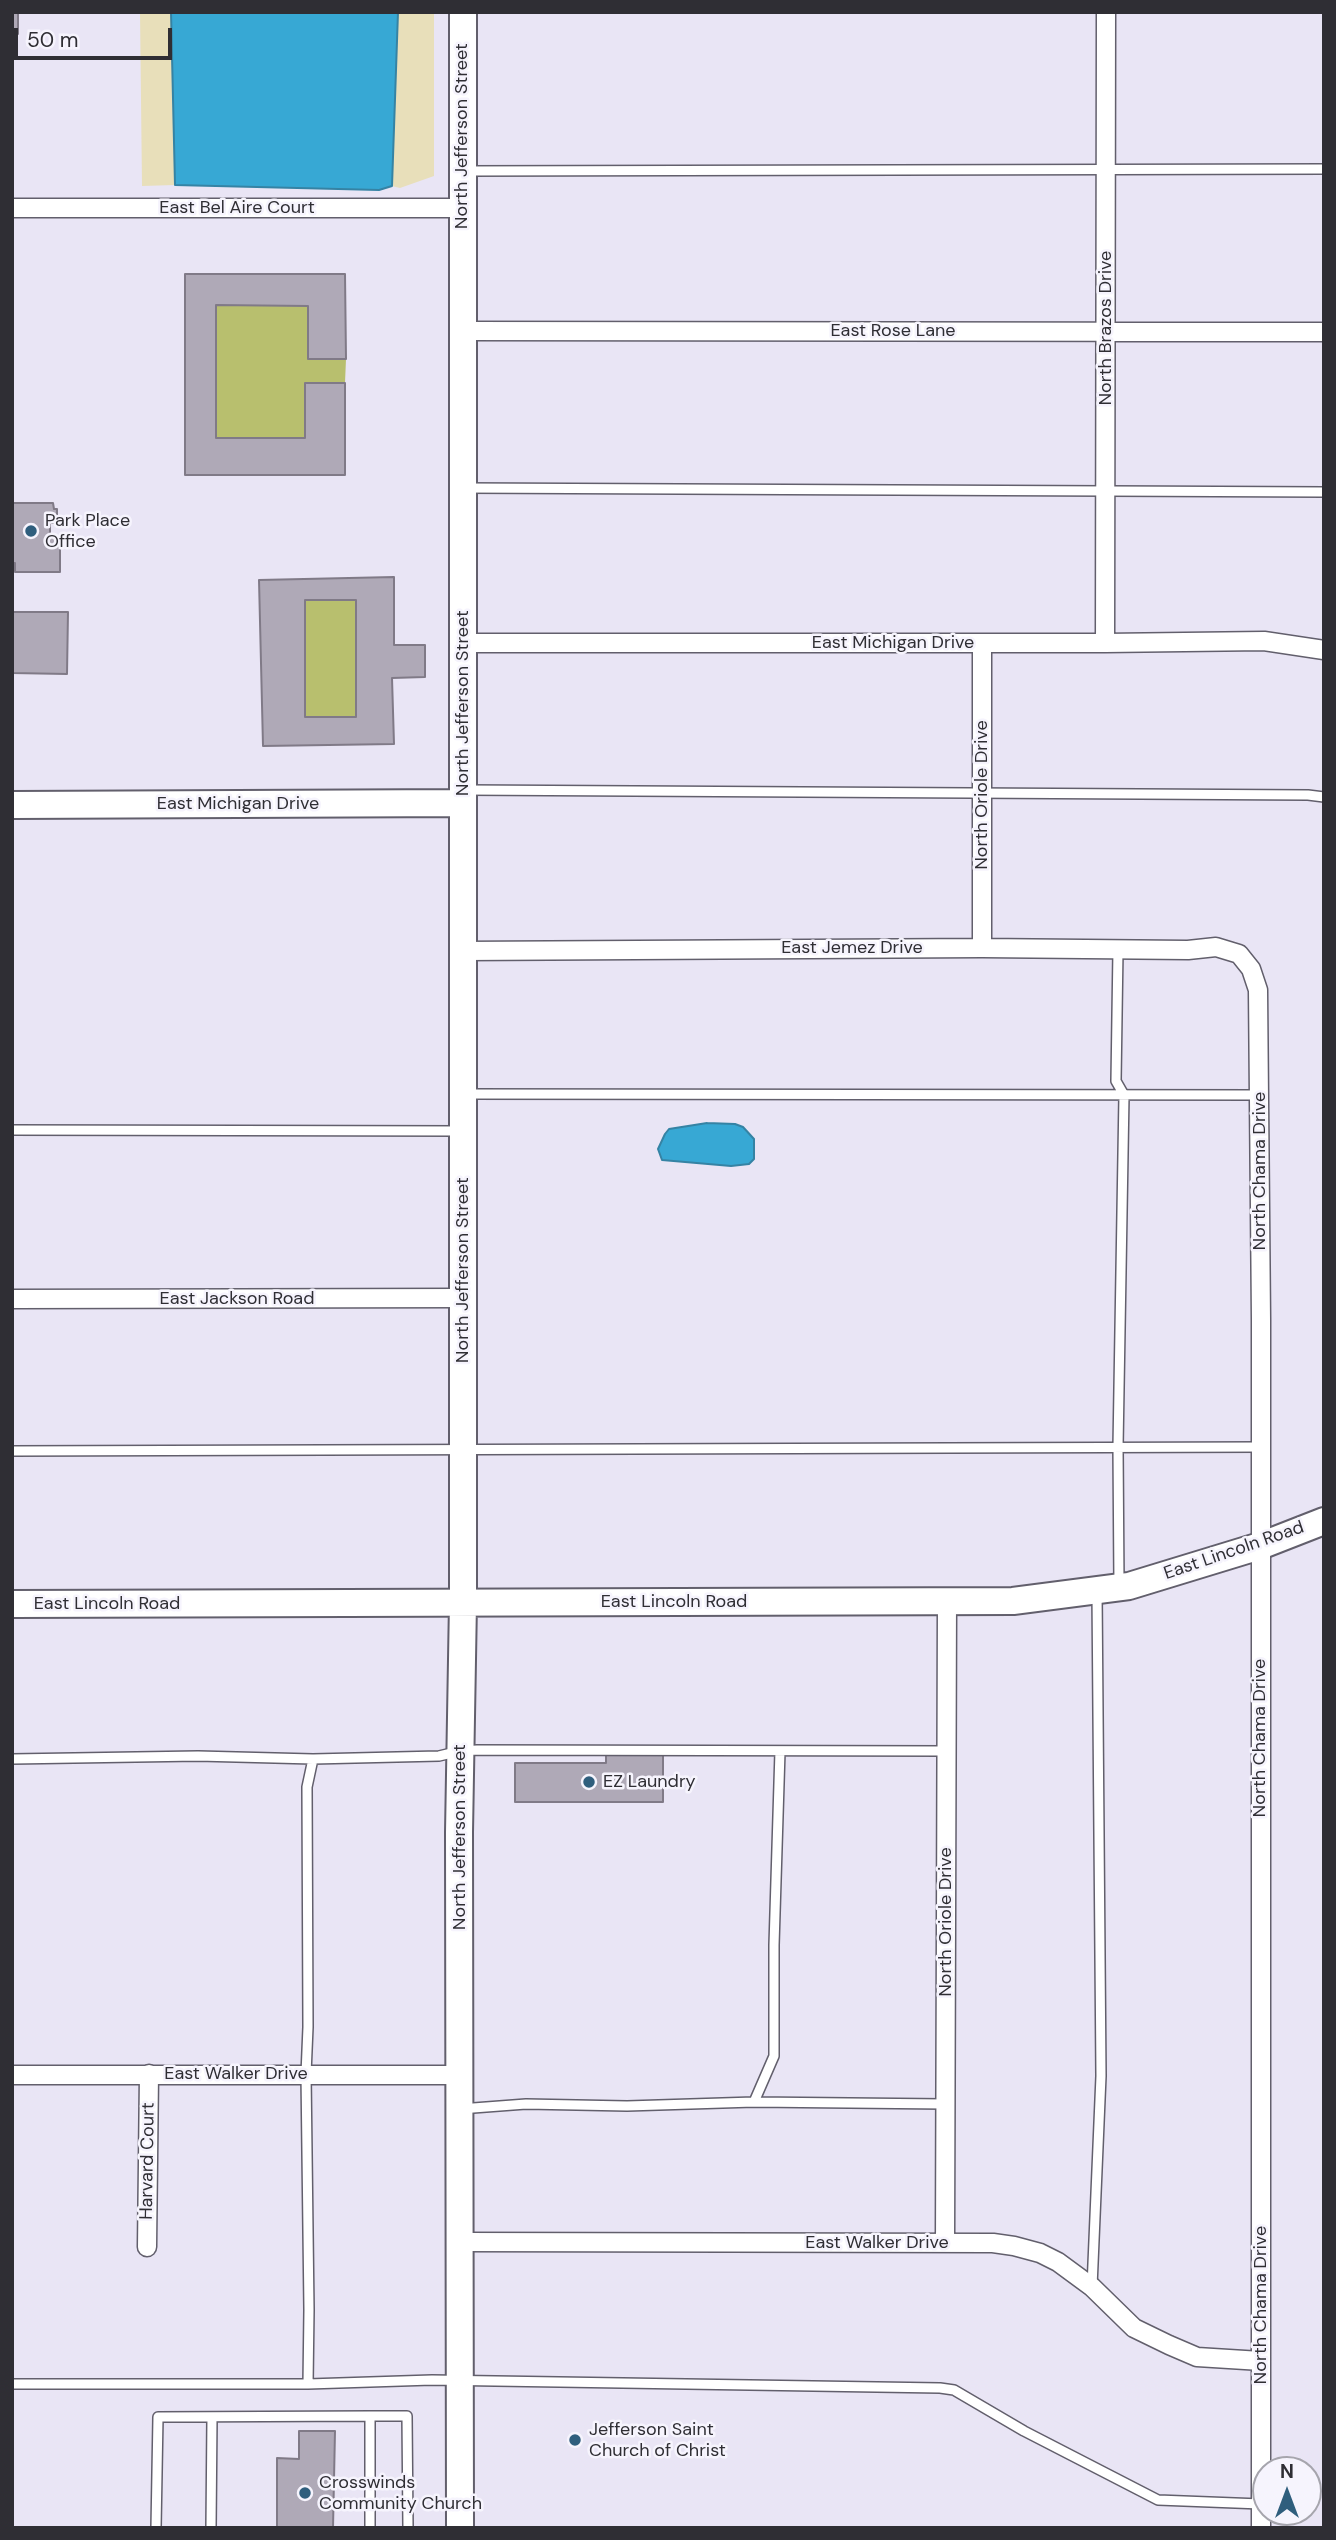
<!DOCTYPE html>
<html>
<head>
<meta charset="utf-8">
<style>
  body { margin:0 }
  #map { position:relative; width:1336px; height:2540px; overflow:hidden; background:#e9e5f5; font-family:"DM Sans",sans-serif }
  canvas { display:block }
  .frame { position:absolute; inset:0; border:14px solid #2f2e34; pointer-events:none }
  .north { position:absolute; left:1252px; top:2456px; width:70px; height:70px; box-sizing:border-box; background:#f6f4fd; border:2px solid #a6a5ad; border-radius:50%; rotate:0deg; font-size:19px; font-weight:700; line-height:28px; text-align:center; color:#2f2e34 }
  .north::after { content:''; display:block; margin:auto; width:24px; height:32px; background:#2f5e7d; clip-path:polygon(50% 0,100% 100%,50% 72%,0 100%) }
  .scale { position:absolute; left:14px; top:28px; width:158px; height:32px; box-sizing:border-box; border:4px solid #2f2e34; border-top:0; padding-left:9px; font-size:21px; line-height:24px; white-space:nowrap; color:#2f2e34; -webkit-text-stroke:5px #f6f4fd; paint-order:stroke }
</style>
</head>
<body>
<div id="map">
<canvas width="1336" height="2540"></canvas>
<div class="frame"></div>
<div class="north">N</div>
<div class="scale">50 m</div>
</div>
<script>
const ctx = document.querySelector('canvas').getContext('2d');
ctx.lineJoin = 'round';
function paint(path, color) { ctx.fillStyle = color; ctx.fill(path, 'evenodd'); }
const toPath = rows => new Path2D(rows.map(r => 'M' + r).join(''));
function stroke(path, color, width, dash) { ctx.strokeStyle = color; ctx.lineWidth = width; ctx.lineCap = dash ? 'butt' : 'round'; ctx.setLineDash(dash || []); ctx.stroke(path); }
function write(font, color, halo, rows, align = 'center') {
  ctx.font = font + ' "DM Sans",sans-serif'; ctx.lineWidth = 5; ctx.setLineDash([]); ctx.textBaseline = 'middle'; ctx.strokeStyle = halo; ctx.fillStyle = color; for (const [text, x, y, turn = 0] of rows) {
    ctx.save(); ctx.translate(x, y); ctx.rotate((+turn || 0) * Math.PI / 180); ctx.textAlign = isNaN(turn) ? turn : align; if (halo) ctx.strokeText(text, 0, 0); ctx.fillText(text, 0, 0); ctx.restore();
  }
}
const green = toPath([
  [216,305,308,306,308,359,346,359,345,383,305,383,305,438,216,438],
  [305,600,356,600,356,717,305,717]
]);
const sand = toPath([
  [140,12,171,12,175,185,142,186],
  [398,12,434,12,434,176,400,188,392,186]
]);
const water = toPath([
  [171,12,398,12,392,186,379,190,175,185,171,12],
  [707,1123,735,1124,743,1127,754,1139,754,1159,749,1164,731,1166,662,1160,658,1149,665,1134,669,1129,707,1123]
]);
const building = toPath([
  [12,12,18,12,18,34,12,34,12,12],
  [185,274,345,274,346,359,308,359,308,306,216,305,216,438,305,438,305,383,345,383,345,475,185,475,185,274],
  [13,503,53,503,54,509,57,509,57,523,50,523,50,538,55,538,55,547,60,547,60,572,15,572,15,563,12,563,13,503],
  [394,577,394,645,425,645,425,677,392,678,394,744,263,746,259,580,394,577],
  [305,600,356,600,356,717,305,717,305,600],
  [12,612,68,612,67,674,12,673,12,612],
  [606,1751,663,1751,663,1802,515,1802,515,1763,606,1763,606,1751],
  [299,2431,335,2431,333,2528,277,2528,277,2458,299,2459,299,2431]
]);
const lane = toPath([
  [467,171,1324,169],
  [464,488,1324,492],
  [465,790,1308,795,1324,797],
  [1118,950,1116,1081,1124,1095,1118,1447,1119,1585],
  [465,1094,1259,1095],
  [12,1130,462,1131],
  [12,1451,1261,1447],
  [12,1759,198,1756,313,1759,439,1756,460,1751,477,1750,946,1751],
  [754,2102,774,2056,774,1945,780,1751],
  [460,2109,526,2104,627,2106,754,2102,945,2104],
  [1092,2287,1101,2076,1097,1592],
  [12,2384,308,2384,432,2380,940,2388,954,2390,1024,2431,1158,2500,1261,2504],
  [308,2384,309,2310,306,2074,308,2027,307,1787,313,1759],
  [370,2416,370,2528],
  [156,2528,158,2417,370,2416,407,2416,408,2528],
  [211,2528,212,2417]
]);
const street = toPath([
  [12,208,461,208],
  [463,331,1324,332],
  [462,643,1105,643,1264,641,1324,650],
  [982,643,982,948],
  [1105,643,1106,12],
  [463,951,982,948,1188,950,1216,947,1239,954,1251,969,1258,990,1261,1320,1261,2528],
  [12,1299,462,1298],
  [12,2075,460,2075],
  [460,2242,993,2243,1014,2246,1040,2253,1058,2262,1092,2287,1134,2328,1169,2345,1197,2357,1261,2361],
  [945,2243,947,1601],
  [147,2247,149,2074]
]);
const secondary = toPath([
  [12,805,463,803],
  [12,1604,1013,1601,1129,1586,1260,1546,1324,1521],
  [460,2528,459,1832,463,1602,463,12]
]);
const markers = [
  [31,531,7,"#2f5e7d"],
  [589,1782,7,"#2f5e7d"],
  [575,2440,7,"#2f5e7d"],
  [305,2493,7,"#2f5e7d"]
];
const streetNames = [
  ["North Jefferson Street",462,136,-90],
  ["East Bel Aire Court",237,208],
  ["North Brazos Drive",1106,328,-90],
  ["East Rose Lane",893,331],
  ["East Michigan Drive",893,643],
  ["North Jefferson Street",463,703,-90],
  ["North Oriole Drive",982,795,-90],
  ["East Michigan Drive",238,804],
  ["East Jemez Drive",852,948],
  ["North Chama Drive",1260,1171,-90],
  ["North Jefferson Street",463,1270,-90],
  ["East Jackson Road",237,1299],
  ["East Lincoln Road",1234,1551,-19],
  ["East Lincoln Road",674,1602],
  ["East Lincoln Road",107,1604],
  ["North Chama Drive",1260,1738,-90],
  ["North Jefferson Street",460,1837,-90],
  ["North Oriole Drive",946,1922,-90],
  ["East Walker Drive",236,2074],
  ["Harvard Court",148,2161,-89],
  ["East Walker Drive",877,2243],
  ["North Chama Drive",1261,2305,-90]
];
const poiNames = [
  ["Park Place",45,521],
  ["Office",45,542],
  ["EZ Laundry",603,1782],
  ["Jefferson Saint",589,2430],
  ["Church of Christ",589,2451],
  ["Crosswinds",319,2483],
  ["Community Church",319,2504]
];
paint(green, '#b8bf6e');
paint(sand, '#e8dfba');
paint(water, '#37a8d4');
stroke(water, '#3583a4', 2);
paint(building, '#afa9b7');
stroke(building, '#807a87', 2);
stroke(lane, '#625f6c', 12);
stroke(street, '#625f6c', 21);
stroke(secondary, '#625f6c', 30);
stroke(lane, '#fff', 9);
stroke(street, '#fff', 18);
stroke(secondary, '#fff', 26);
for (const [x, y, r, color] of markers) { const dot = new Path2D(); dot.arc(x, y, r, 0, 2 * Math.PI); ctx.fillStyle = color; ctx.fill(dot); stroke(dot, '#f6f4fd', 2.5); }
write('18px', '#2f2e34', '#f6f4fd', streetNames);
write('18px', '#2f2e34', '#f6f4fd', poiNames, 'left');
</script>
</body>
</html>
